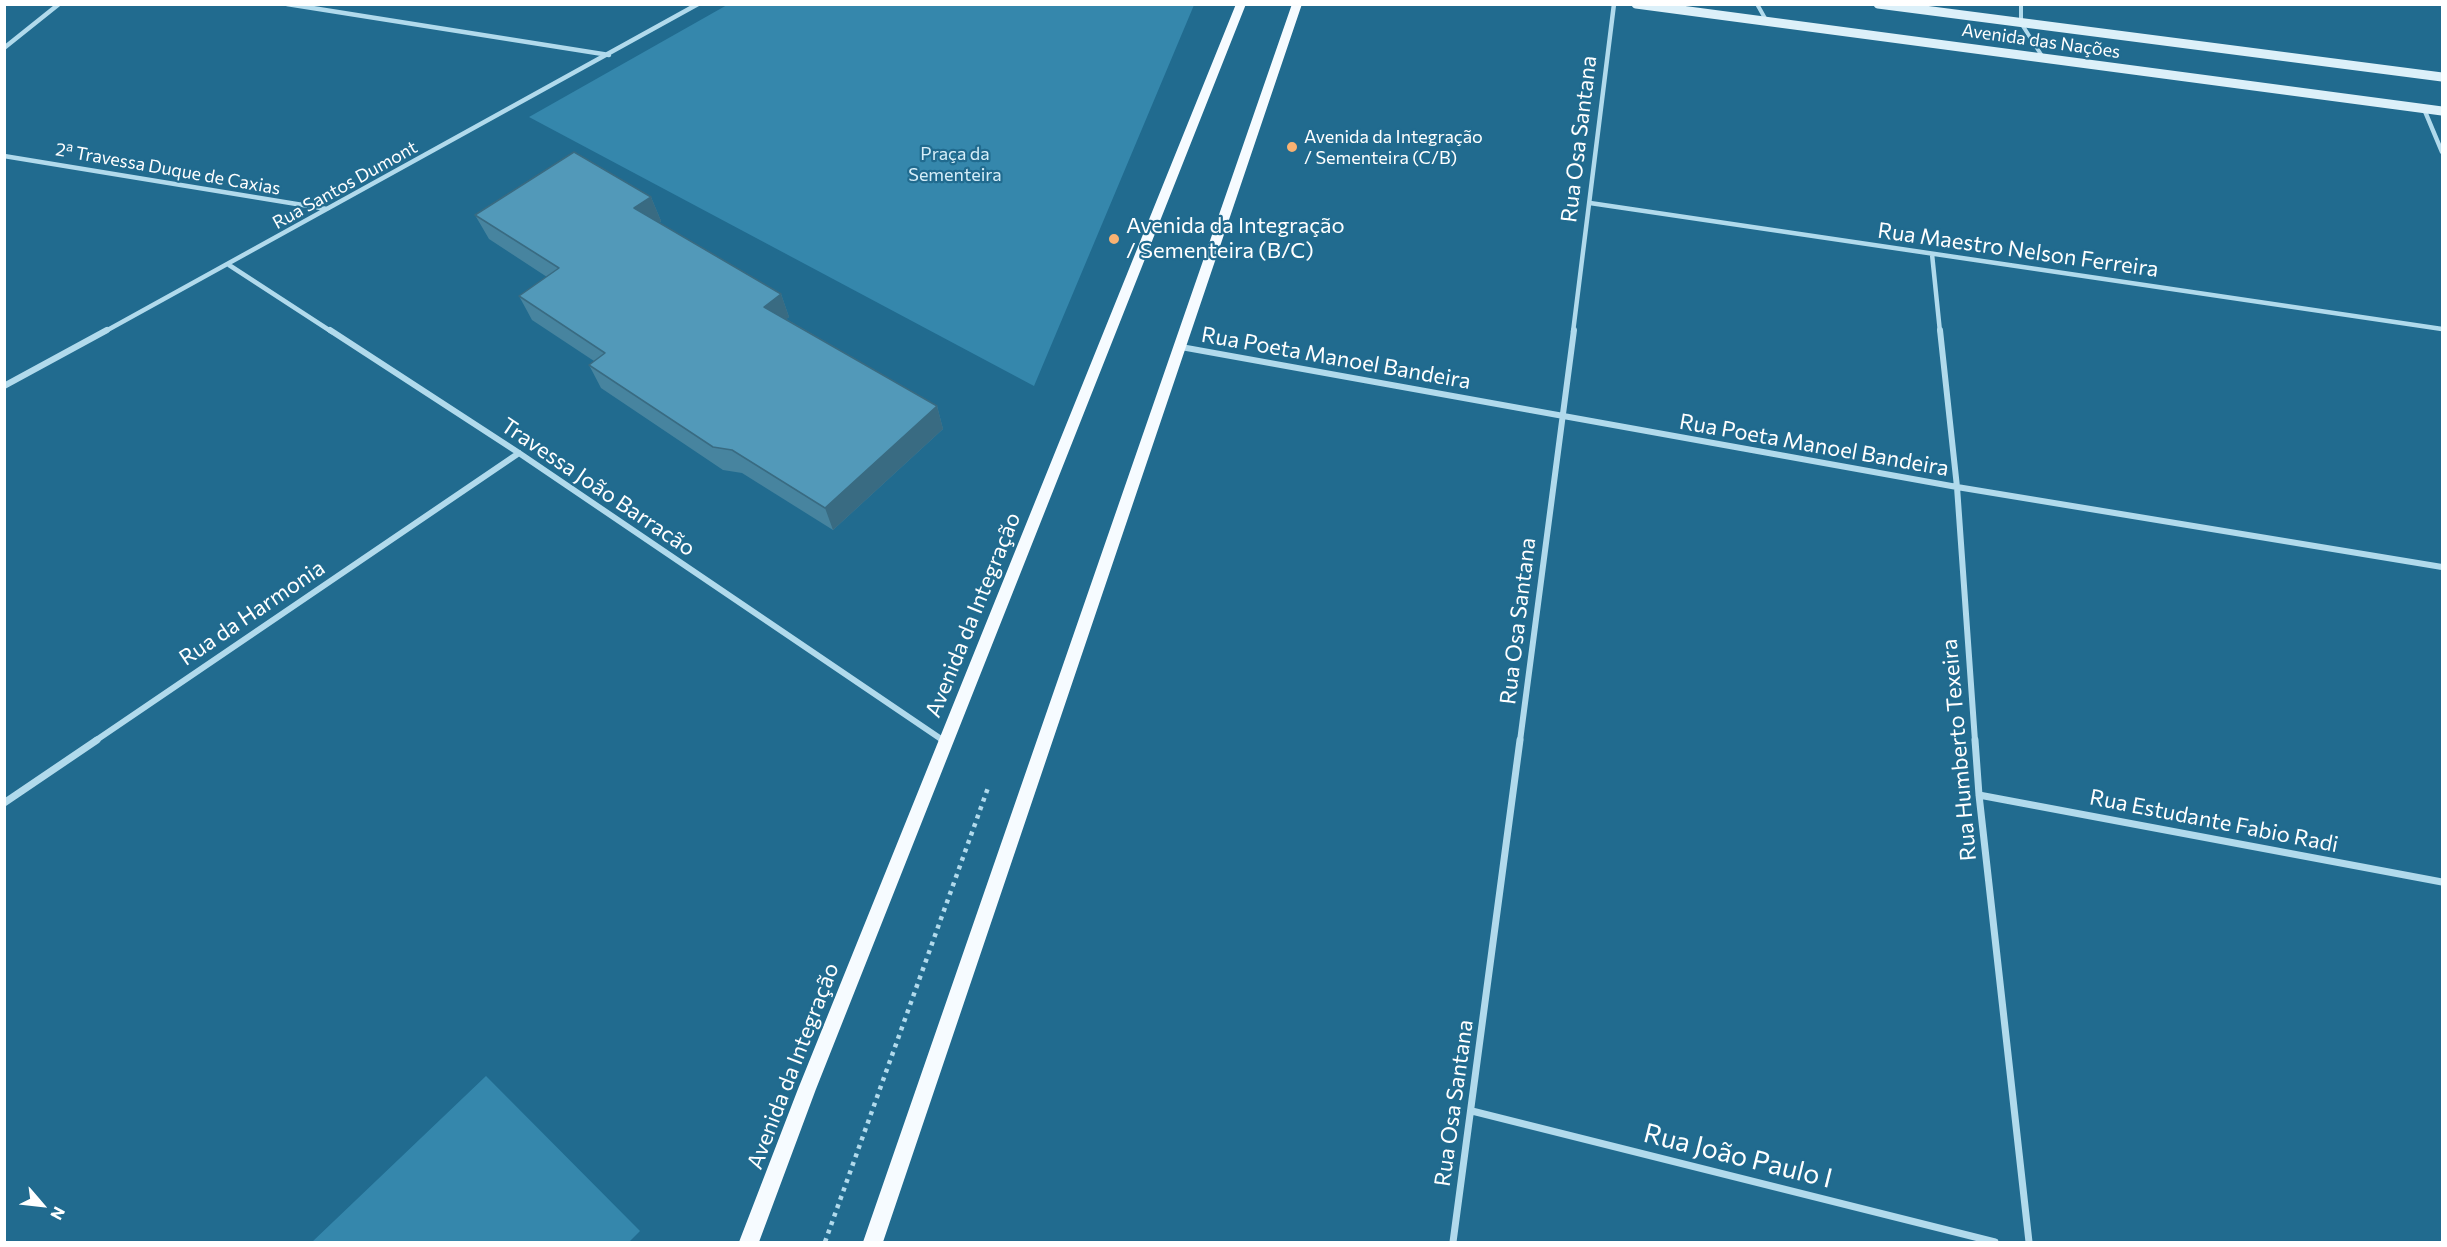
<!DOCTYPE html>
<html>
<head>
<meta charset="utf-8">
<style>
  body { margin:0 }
  #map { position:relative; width:2447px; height:1247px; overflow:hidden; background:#216b8f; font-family:Commissioner,sans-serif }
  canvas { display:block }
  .frame { position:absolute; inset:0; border:6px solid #fff; pointer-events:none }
  .north { position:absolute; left:12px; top:1175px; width:60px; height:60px; -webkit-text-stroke:4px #216b8f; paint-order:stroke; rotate:118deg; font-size:16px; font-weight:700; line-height:24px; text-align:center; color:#fff }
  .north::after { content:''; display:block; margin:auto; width:21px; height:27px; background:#fff; clip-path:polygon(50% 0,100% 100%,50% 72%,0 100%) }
</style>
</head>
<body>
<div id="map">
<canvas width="2447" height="1247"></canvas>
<div class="frame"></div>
<div class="north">N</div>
</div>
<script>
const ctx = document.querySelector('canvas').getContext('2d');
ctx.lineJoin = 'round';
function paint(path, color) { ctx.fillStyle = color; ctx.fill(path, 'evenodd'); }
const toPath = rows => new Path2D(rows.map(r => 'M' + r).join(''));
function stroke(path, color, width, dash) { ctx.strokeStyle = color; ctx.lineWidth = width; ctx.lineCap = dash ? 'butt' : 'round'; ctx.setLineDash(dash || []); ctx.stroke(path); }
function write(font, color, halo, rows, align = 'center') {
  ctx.font = font + ' Commissioner,sans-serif'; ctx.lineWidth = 4.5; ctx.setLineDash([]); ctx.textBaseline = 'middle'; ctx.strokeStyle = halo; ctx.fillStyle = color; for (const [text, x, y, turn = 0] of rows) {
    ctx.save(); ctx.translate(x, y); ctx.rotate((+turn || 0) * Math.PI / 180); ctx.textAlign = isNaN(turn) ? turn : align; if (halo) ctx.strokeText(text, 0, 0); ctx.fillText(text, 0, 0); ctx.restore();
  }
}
const green = toPath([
  [727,5,1194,5,1034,386,529,117],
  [486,1076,640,1231,629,1242,312,1242]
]);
const path = toPath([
  [825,1242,989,785]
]);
const service = toPath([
  [1757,4,1766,20],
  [2021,4,2021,23,2042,56]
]);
const minorFar2 = toPath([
  [287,4,609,55],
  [4,48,59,4],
  [2424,109,2442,152],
  [4,156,327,209],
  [1590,203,2442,329],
  [1932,254,1940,332],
  [229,265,332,332],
  [104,332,698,4],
  [1573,332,1614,4]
]);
const minorFar1 = toPath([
  [330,330,519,453,944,741],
  [1940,330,1957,487,1975,741],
  [1181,347,1957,487,2442,567],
  [4,386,107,330],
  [95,741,519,453],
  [1520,741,1574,330]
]);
const minor = toPath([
  [942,740,945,742],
  [1975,740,1979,795,2029,1242],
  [1979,795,2442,882],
  [4,803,97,740],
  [1472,1111,1995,1242],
  [1453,1242,1520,740]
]);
const secondary = toPath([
  [1636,4,2442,111],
  [1878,4,2442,77]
]);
const primary = toPath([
  [1236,4,1246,4,816,1089,759,1242,739,1242,798,1089,1236,4],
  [1292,4,1302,4,883,1242,863,1242,1292,4]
]);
const wall = toPath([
  [651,197,661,221,659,223,781,294,789,317,786,319,937,406,943,429,833,530,742,473,723,470,601,388,589,365,594,361,532,320,519,296,547,277,489,239,475,215]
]);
const shadedWall = toPath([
  [651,197,661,221,645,232,634,208],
  [781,294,789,317,773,330,764,307],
  [937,406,943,429,833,530,825,508]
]);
const building = toPath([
  [574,152,651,197,634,208,781,294,764,307,937,406,825,508,732,450,713,447,589,365,605,353,519,296,559,268,475,215,574,152]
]);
const markers = [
  [1292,147,6,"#f9b272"],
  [1114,239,6,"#f9b272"]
];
const farStreetnames = [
  ["Avenida das Nações",2041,41,8],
  ["2ª Travessa Duque de Caxias",168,169,10],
  ["Rua Santos Dumont",345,185,-29]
];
const farPoinames = [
  ["Avenida da Integração",1304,137],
  ["/ Sementeira (C/B)",1304,158]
];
const farParknames = [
  ["Praça da",955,154],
  ["Sementeira",955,175]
];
const streetNames = [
  ["Rua Osa Santana",1579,139,-83],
  ["Rua Maestro Nelson Ferreira",2018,250,8],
  ["Rua Poeta Manoel Bandeira",1336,358,10],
  ["Rua Poeta Manoel Bandeira",1814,445,10],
  ["Travessa João Barracão",598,487,34],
  ["Rua da Harmonia",252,613,-34],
  ["Avenida da Integração",973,615,-68],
  ["Rua Osa Santana",1518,621,-83],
  ["Rua Humberto Texeira",1959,750,-95],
  ["Rua Estudante Fabio Radi",2214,821,11],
  ["Avenida da Integração",793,1066,-69],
  ["Rua Osa Santana",1454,1103,-82]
];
const poiNames = [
  ["Avenida da Integração",1126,226],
  ["/ Sementeira (B/C)",1126,251]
];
const nearStreetnames = [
  ["Rua João Paulo I",1738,1156,14]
];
paint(green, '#3587ac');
stroke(path, '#b1daec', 4.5, [4, 5]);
stroke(service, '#b1daec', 4);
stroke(minorFar2, '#b1daec', 4.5);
stroke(minorFar1, '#b1daec', 6);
stroke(minor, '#b1daec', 7);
stroke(secondary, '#dcf0f9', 9);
paint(primary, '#f6fbff');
paint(wall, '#47849f');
paint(shadedWall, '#396b82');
paint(building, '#5299b9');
stroke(building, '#396b82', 1.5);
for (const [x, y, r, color] of markers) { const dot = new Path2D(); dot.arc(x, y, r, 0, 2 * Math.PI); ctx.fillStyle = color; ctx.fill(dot); stroke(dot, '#216b8f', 2); }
write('18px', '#fff', '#216b8f', farStreetnames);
write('18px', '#fff', '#216b8f', farPoinames, 'left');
write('18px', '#d6eef9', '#216b8f', farParknames);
write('22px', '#fff', '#216b8f', streetNames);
write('22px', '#fff', '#216b8f', poiNames, 'left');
write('27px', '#fff', '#216b8f', nearStreetnames);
</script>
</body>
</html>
